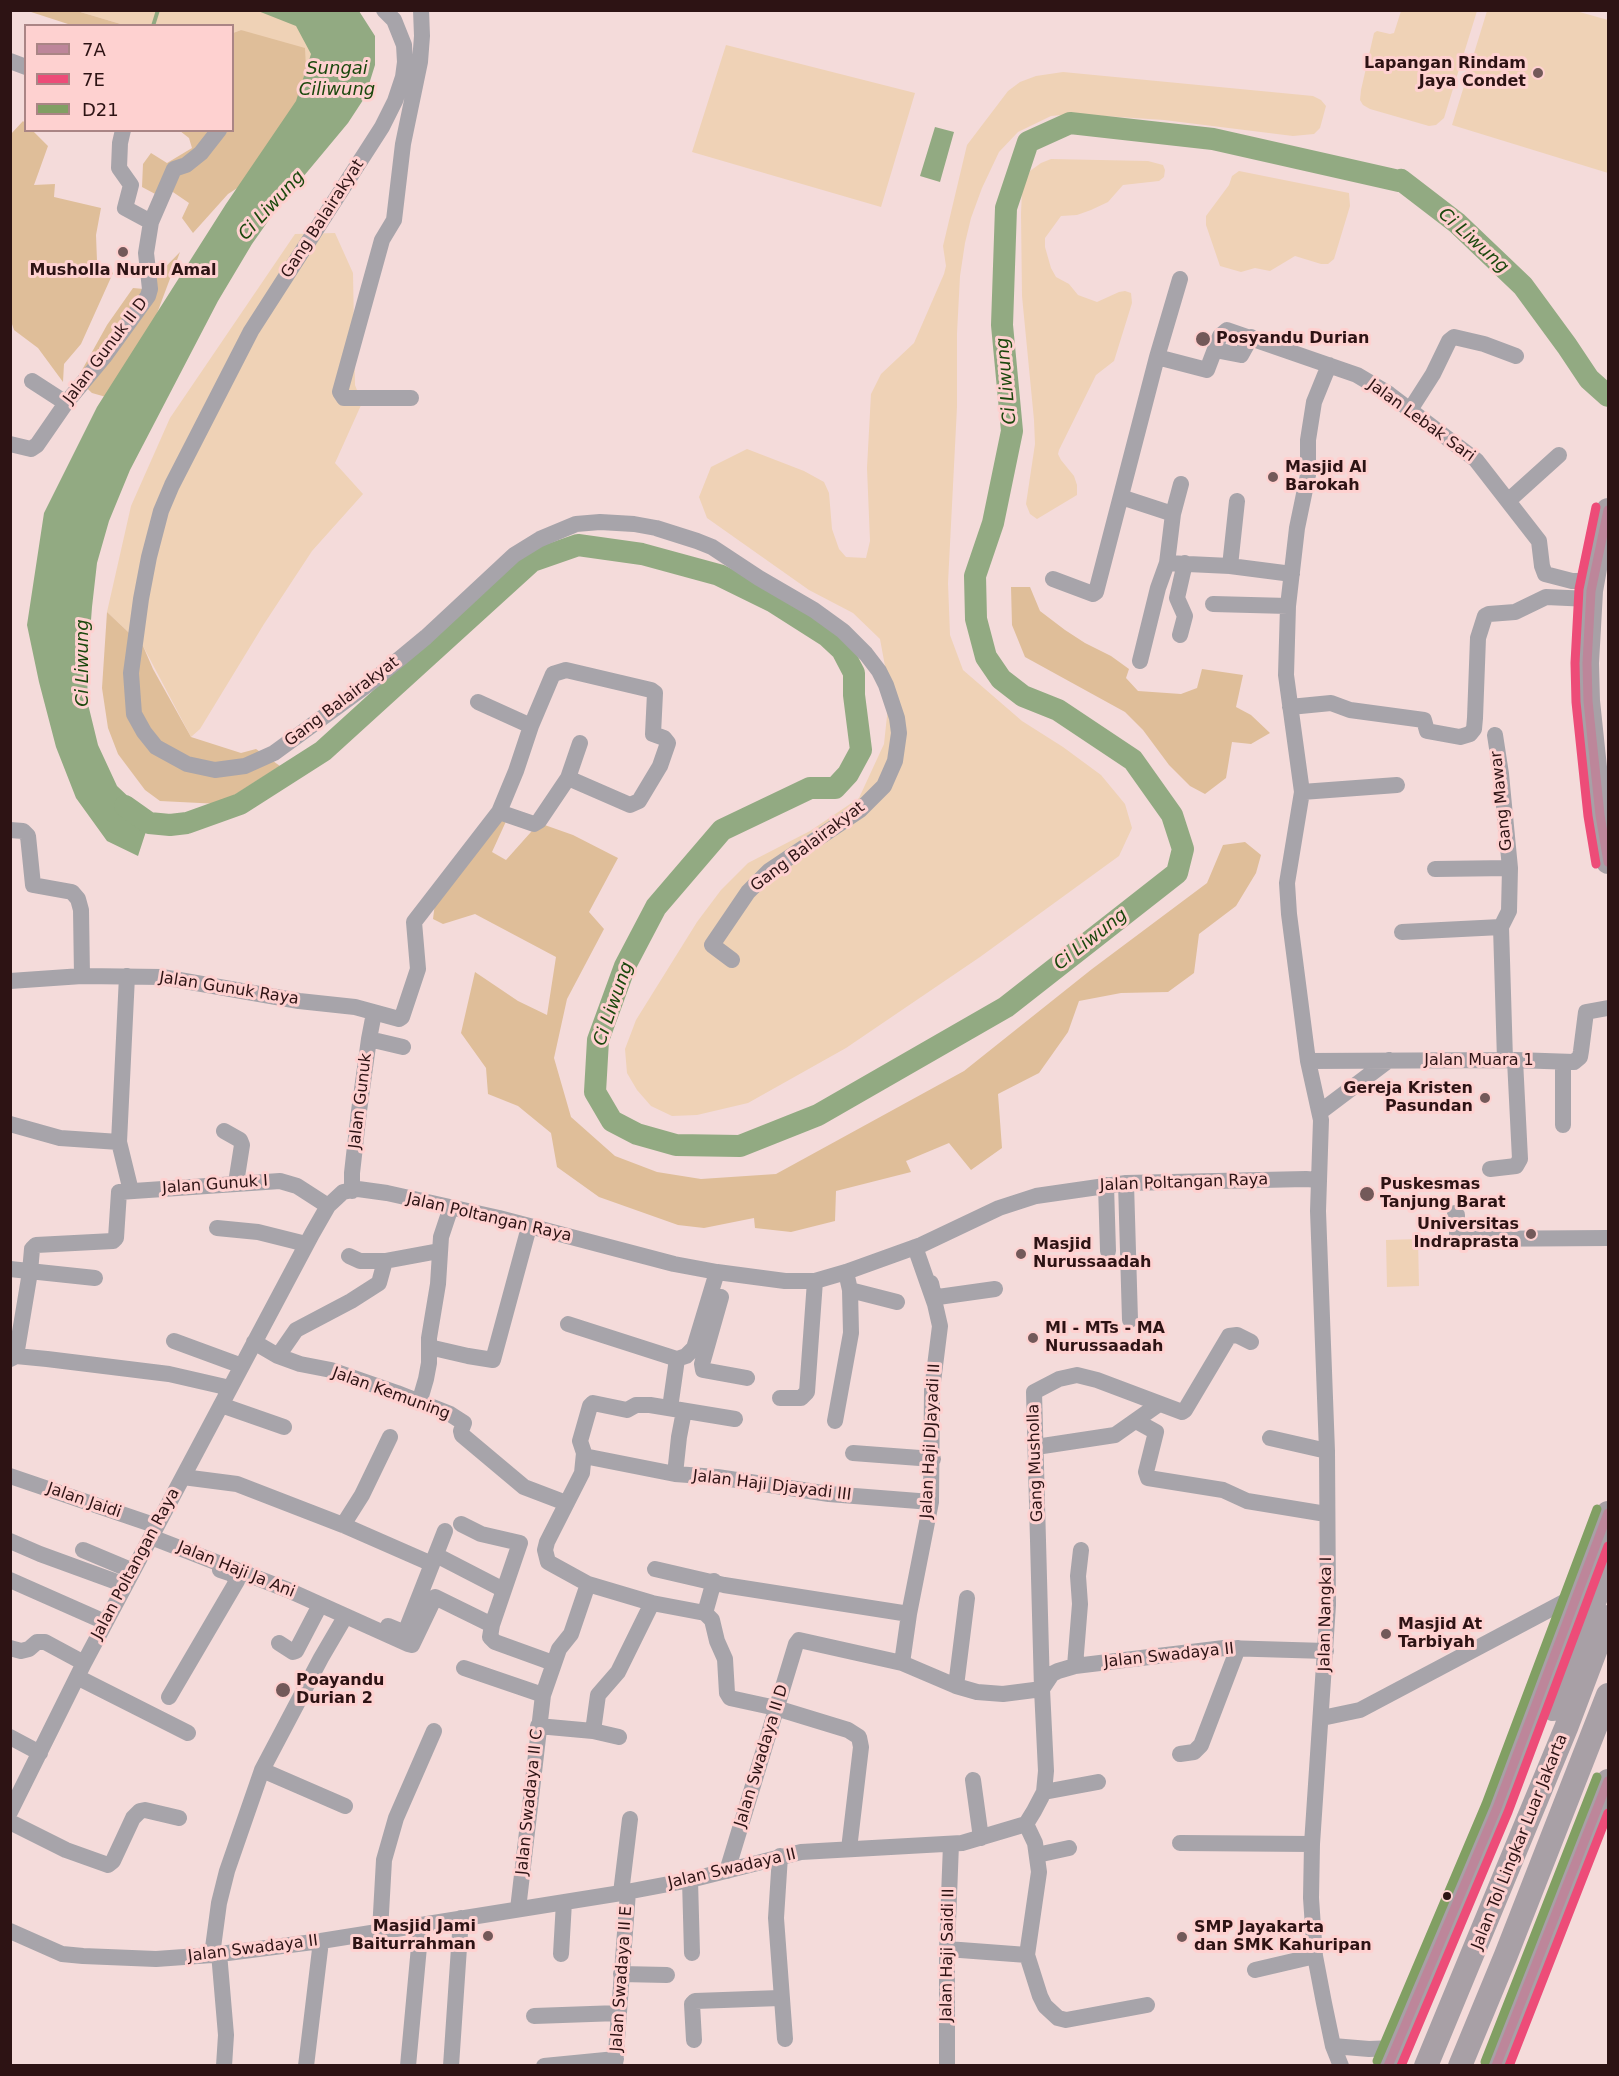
<!DOCTYPE html>
<html>
<head>
<meta charset="utf-8">
<style>
  body { margin:0 }
  #map { position:relative; width:1619px; height:2076px; overflow:hidden; background:#f4dbda; font-family:"DejaVu Sans",sans-serif }
  canvas { display:block }
  .frame { position:absolute; inset:0; border:12px solid #2d1314; pointer-events:none }
  .legend { position:absolute; left:24px; top:24px; width:210px; height:108px; box-sizing:border-box; background:#fed1d0; border:2px solid #aa8585; margin:0; padding:8px 10px; list-style:none; font-size:18px; color:#2d1314 }
  .legend li { display:flex; align-items:center; gap:12px; height:30px }
  .legend b { width:30px; border:2px solid #aa8585 }
</style>
</head>
<body>
<div id="map">
<canvas width="1619" height="2076"></canvas>
<div class="frame"></div>
<ul class="legend">
<li><b style="height:8px;background:#bd869a"></b>7A</li>
<li><b style="height:8px;background:#ed4c78"></b>7E</li>
<li><b style="height:8px;background:#819f63"></b>D21</li>
</ul>
</div>
<script>
const ctx = document.querySelector('canvas').getContext('2d');
ctx.lineJoin = 'round';
function paint(path, color) { ctx.fillStyle = color; ctx.fill(path, 'evenodd'); }
const toPath = rows => new Path2D(rows.map(r => 'M' + r).join(''));
function stroke(path, color, width, dash) { ctx.strokeStyle = color; ctx.lineWidth = width; ctx.lineCap = dash ? 'butt' : 'round'; ctx.setLineDash(dash || []); ctx.stroke(path); }
function write(font, color, halo, rows, align = 'center') {
  ctx.font = font + ' "DejaVu Sans",sans-serif'; ctx.lineWidth = 6; ctx.setLineDash([]); ctx.textBaseline = 'middle'; ctx.strokeStyle = halo; ctx.fillStyle = color; for (const [text, x, y, turn = 0] of rows) {
    ctx.save(); ctx.translate(x, y); ctx.rotate((+turn || 0) * Math.PI / 180); ctx.textAlign = isNaN(turn) ? turn : align; if (halo) ctx.strokeText(text, 0, 0); ctx.fillText(text, 0, 0); ctx.restore();
  }
}
const green = toPath([
  [77,11,274,11,324,36,322,85,241,30,233,33,232,26,124,25],
  [1401,11,1477,11,1444,118,1436,125,1429,126,1370,109,1363,105,1360,100,1361,90,1374,33,1377,31,1390,34,1394,33],
  [1487,11,1576,11,1608,20,1608,173,1452,125],
  [726,45,915,93,881,207,692,152],
  [1063,72,1313,96,1321,100,1326,106,1320,128,1314,134,1293,136,1164,120,1073,114,1051,116,1018,132,999,152,982,188,971,218,965,243,960,276,957,333,957,407,948,583,950,635,963,670,1022,721,1063,747,1101,775,1125,804,1132,828,1119,856,980,957,846,1048,748,1103,697,1115,672,1116,651,1106,637,1090,627,1073,625,1049,636,1020,697,922,721,890,748,863,810,831,859,798,884,744,888,707,887,677,880,639,853,613,809,590,707,518,699,497,711,467,747,449,804,471,824,482,829,493,832,529,839,549,846,557,866,558,870,541,867,468,871,394,881,374,914,343,944,274,946,266,943,246,967,145,1008,91,1020,82,1036,76],
  [1051,159,1148,161,1163,165,1165,170,1164,177,1159,181,1123,185,1108,202,1091,210,1077,215,1061,216,1045,238,1045,247,1051,268,1056,277,1069,284,1078,295,1097,302,1119,292,1125,291,1131,293,1132,303,1114,361,1096,375,1059,450,1058,454,1061,460,1074,476,1077,485,1077,495,1037,519,1030,514,1026,504,1035,444,1034,420,1022,296,1021,214,1022,190,1030,171,1041,163],
  [1239,171,1349,193,1350,206,1334,259,1328,264,1321,264,1295,256,1270,271,1255,268,1241,272,1220,266,1206,225,1206,216,1229,185,1232,176],
  [335,233,353,273,355,385,362,403,335,463,363,494,312,551,264,624,200,729,191,737,143,646,107,612,131,506,170,418,295,234],
  [1418,1239,1419,1286,1387,1287,1386,1240]
]);
const forest = toPath([
  [28,11,77,11,124,25,71,25],
  [241,30,305,48,308,110,242,185,228,194,193,233,182,218,189,203,167,188,159,196,142,187,143,164,151,153,167,163,192,148,189,138,180,131,232,130,233,33],
  [23,121,25,123,26,130,33,131,48,146,34,185,55,184,54,197,101,208,96,235,97,261,113,273,81,344,64,364,63,382,38,348,14,330,11,321,11,134],
  [180,252,156,316,113,399,92,393,77,379,107,325,133,288,144,289],
  [1011,587,1030,587,1040,611,1065,630,1085,643,1111,656,1129,669,1126,678,1138,691,1181,694,1197,688,1202,669,1243,675,1236,707,1251,715,1270,733,1251,744,1232,742,1226,778,1205,794,1190,786,1169,765,1143,730,1125,712,1025,657,1012,625],
  [107,612,143,646,153,669,191,737,241,753,256,749,280,766,220,804,160,801,145,790,118,754,108,728,102,688],
  [499,814,508,817,492,852,506,860,539,823,573,835,618,858,589,912,604,929,567,999,554,1058,571,1117,615,1156,657,1172,701,1179,776,1174,964,1071,1092,969,1207,883,1223,845,1245,842,1261,855,1256,873,1236,906,1199,934,1194,973,1168,992,1121,993,1079,1001,1068,1032,1039,1073,998,1094,1002,1148,971,1170,949,1143,906,1161,911,1172,836,1191,835,1221,791,1232,755,1228,754,1218,704,1228,678,1225,599,1197,557,1167,551,1133,518,1106,488,1094,486,1068,461,1033,475,972,518,1001,547,1015,556,957,475,914,443,924,433,919,435,903]
]);
const water = toPath([
  [258,11,359,11,375,36,375,65,365,97,348,123,278,207,252,244,218,301,130,470,109,521,97,563,92,607,87,673,88,704,98,745,117,786,134,802,152,813,138,856,107,841,76,798,56,747,39,682,27,625,44,513,97,407,226,204,296,101,311,54,296,26],
  [935,127,954,132,940,182,920,176]
]);
const stream = toPath([
  [153,26,158,10]
]);
const river = toPath([
  [125,806,149,823,170,825,187,823,240,804,323,751,532,561,578,545,642,554,719,575,772,601,827,636,842,650,854,673,854,695,861,750,848,774,835,788,810,788,722,830,656,907,625,966,598,1040,595,1092,612,1121,637,1134,676,1145,740,1146,818,1115,1006,1007,1177,873,1183,849,1172,815,1133,760,1058,710,1023,696,1001,679,986,657,976,619,975,576,993,523,1012,431,1002,325,1006,208,1028,142,1070,123,1213,139,1399,181,1401,180,1457,223,1523,286,1567,346,1589,379,1608,396]
]);
const minor = toPath([
  [384,10,394,20,404,45,405,62,403,77,395,101,382,127,251,331,172,485,161,511,149,557,141,599,131,673,134,714,144,732,156,747,187,764,215,770,245,766,274,753,374,680,426,637,514,555,540,539,576,524,600,522,634,524,656,528,697,541,712,547,759,578,814,610,843,631,866,654,879,671,886,685,897,718,899,733,895,761,884,786,860,810,769,871,748,892,712,945,732,960],
  [10,61,26,67],
  [123,130,120,143,119,168,131,185,125,208,151,222],
  [1215,350,1241,355,1251,337],
  [1157,357,1180,279],
  [1329,365,1314,402,1308,440,1308,475,1297,528,1288,606,1286,675,1302,792,1287,883,1289,914,1308,1061,1321,1120,1318,1211,1327,1451,1328,1605,1312,1844,1311,1898,1315,1956,1324,2003,1333,2046,1341,2066],
  [32,381,66,403],
  [411,398,344,398,340,392,382,240,394,220,403,144,420,62,422,36,421,10],
  [1410,410,1433,374,1449,341,1454,337,1484,344,1516,356],
  [10,444,31,449,37,445,66,403,104,357,148,296,150,289,146,253,151,222,174,169,186,165,201,153,219,130],
  [1181,484,1173,514,1167,563,1230,566,1292,574],
  [1121,497,1173,514],
  [1508,501,1559,455],
  [1230,566,1237,501],
  [1053,579,1093,594,1096,592,1157,357,1207,370,1220,336,1227,330,1357,375,1389,394,1476,460,1539,541,1542,566,1545,574,1572,581,1592,581],
  [1213,604,1288,606],
  [1180,635,1185,616,1177,598,1185,563],
  [1140,661,1158,588,1167,563],
  [478,702,531,726],
  [1290,707,1331,703,1350,710,1424,720,1427,731,1460,737,1470,734,1474,729,1475,718,1478,638,1485,616,1489,614,1515,612,1546,597,1590,599],
  [1302,792,1397,785],
  [499,812,534,824,539,821,568,778,580,743],
  [10,830,23,831,28,836,33,885,72,892,78,899,81,910,82,976],
  [1435,869,1510,868,1501,774,1495,735],
  [1501,927,1505,1060],
  [1501,927,1509,911,1510,868],
  [1402,932,1501,927],
  [127,976,119,1142,131,1191],
  [10,981,82,976,162,977,299,1001,355,1007,399,1019,402,1017,418,969,414,922,499,812,516,771,531,726,553,674,566,670,651,690,655,693,653,734,664,738,668,743,660,766,639,801,630,805,568,778],
  [369,1039,403,1047],
  [1308,1061,1515,1060,1574,1062,1580,1057,1581,1051,1586,1012,1608,1008],
  [1320,1112,1389,1060],
  [10,1124,60,1138,119,1142],
  [1563,1125,1563,1062],
  [224,1131,240,1140,242,1145,236,1183],
  [1490,1169,1516,1166,1520,1159,1515,1060],
  [1126,1183,1130,1320],
  [1106,1185,1108,1251],
  [352,1191,352,1173,359,1111,369,1039,374,1013],
  [1455,1213,1457,1215,1457,1235,1462,1239,1608,1238],
  [217,1228,258,1232,306,1244],
  [349,1256,360,1261,385,1261,439,1251],
  [10,1269,95,1278],
  [931,1283,933,1292,938,1297,995,1289],
  [850,1290,897,1302],
  [721,1297,702,1364,703,1370,747,1378],
  [568,1324,677,1359,686,1356,694,1348,717,1272],
  [174,1341,242,1366],
  [254,1342,278,1356,300,1364,331,1370,397,1393,450,1414,464,1423,461,1431,462,1435,524,1487,566,1503],
  [429,1347,468,1356,493,1360,529,1227],
  [16,1356,30,1272,32,1249,36,1245,113,1241,116,1238,119,1192,280,1181,297,1186,328,1206],
  [278,1356,296,1330,351,1301,376,1285,379,1283,385,1261],
  [10,1359,16,1356,47,1359,169,1374,230,1388],
  [780,1398,801,1398,807,1392,815,1281],
  [419,1403,426,1379,429,1363,429,1338,438,1284,441,1237,451,1207],
  [221,1405,284,1427],
  [670,1408,677,1359],
  [835,1421,851,1333,850,1290,846,1272],
  [1136,1421,1156,1432,1146,1472,1148,1478,1223,1490,1247,1501,1326,1514],
  [1270,1438,1327,1451],
  [1036,1447,1115,1435,1159,1404],
  [853,1453,933,1459],
  [584,1456,675,1474,717,1477,829,1494,931,1502],
  [675,1474,679,1437,684,1411],
  [10,1476,157,1526],
  [183,1477,237,1484,343,1525,432,1564],
  [461,1524,481,1534,520,1543,492,1625,490,1637,495,1642,553,1663],
  [343,1525,362,1495,390,1437],
  [151,1537,288,1590,408,1644,412,1645,435,1597,492,1625],
  [10,1541,40,1554,125,1585],
  [83,1550,133,1571],
  [436,1555,498,1587],
  [655,1569,724,1585,909,1614],
  [10,1580,105,1622],
  [588,1584,548,1562,545,1550,547,1542,582,1473,584,1453,580,1441,590,1406,593,1403,627,1410,636,1405,650,1405,735,1419],
  [705,1613,712,1620,717,1641,725,1659,727,1693,730,1698,776,1708,848,1730,859,1737,861,1747,849,1849],
  [388,1626,405,1633,445,1531],
  [279,1643,293,1652,296,1651,320,1605],
  [10,1648,21,1651,29,1649,37,1642,45,1642,84,1663],
  [902,1663,909,1614,931,1502,932,1390,940,1326,935,1304,915,1247],
  [1075,1666,1080,1604,1078,1576,1081,1550],
  [464,1668,543,1695],
  [77,1677,188,1733],
  [956,1686,967,1598],
  [169,1697,237,1581,232,1574,220,1570],
  [1322,1718,1360,1710,1579,1594],
  [538,1726,593,1731,619,1737],
  [593,1731,598,1695,618,1672,652,1603],
  [10,1737,40,1753],
  [1180,1754,1194,1752,1201,1745,1238,1648],
  [262,1770,345,1806],
  [973,1780,981,1838],
  [1044,1792,1098,1782],
  [10,1812,84,1663,312,1234,328,1206,343,1192,358,1189,387,1193,499,1218,674,1264,717,1272,785,1281,815,1281,846,1272,921,1245,999,1208,1036,1196,1126,1183,1306,1179,1319,1180],
  [10,1822,66,1850,108,1865,113,1861,133,1818,140,1811,145,1810,179,1818],
  [1026,1824,1035,1843,1039,1872,1027,1955],
  [1180,1843,1312,1844],
  [1037,1855,1069,1848],
  [780,1856,776,1918,785,2039],
  [727,1871,796,1644,799,1640,902,1663,956,1686,977,1692,1003,1694,1042,1689,1034,1392,1059,1379,1077,1375,1097,1380,1182,1412,1185,1410,1229,1336,1237,1335,1251,1342],
  [690,1880,692,1953],
  [621,1893,630,1819],
  [518,1909,543,1695,559,1649,571,1634,588,1584,652,1603,705,1613,714,1581],
  [10,1931,62,1954,83,1956,156,1959,212,1955,321,1941,621,1893,690,1880,801,1852,962,1843,1026,1824,1034,1811,1044,1792,1046,1771,1042,1689,1052,1674,1058,1671,1075,1666,1224,1648,1326,1651],
  [380,1931,384,1860,396,1818,434,1731],
  [947,1949,1027,1955,1040,1996,1045,2006,1058,2018,1066,2020,1147,2005],
  [219,1953,226,2035,224,2066],
  [561,1954,564,1902],
  [212,1955,219,1903,227,1871,262,1770,321,1658,345,1617],
  [1255,1970,1315,1956],
  [621,1974,667,1975],
  [534,2016,619,2013],
  [694,2040,692,2004,695,2001,780,1998],
  [1333,2046,1369,2049,1395,2048],
  [306,2066,321,1941],
  [408,2066,421,1925],
  [451,2066,461,1918],
  [544,2066,616,2059],
  [615,2066,628,1892],
  [947,2066,947,1949,951,1844]
]);
const highway = toPath([
  [1608,510,1598,552,1591,591,1587,663,1588,701,1600,815,1608,862],
  [1553,1709,1608,1566],
  [1388,2066,1497,1808,1608,1513],
  [1426,2066,1566,1728,1608,1617],
  [1460,2066,1506,1955,1608,1695],
  [1496,2066,1608,1781]
]);
const bus1 = toPath([
  [1608,510,1591,591,1587,663,1588,701,1600,815,1608,862],
  [1388,2066,1497,1808,1608,1513],
  [1496,2066,1608,1781]
]);
const bus2 = toPath([
  [1596,864,1588,816,1576,702,1575,663,1579,589,1596,507],
  [1401,2066,1508,1812,1608,1546],
  [1509,2066,1608,1813]
]);
const bus3 = toPath([
  [1377,2061,1486,1804,1597,1509],
  [1485,2062,1597,1777]
]);
const markers = [
  [1538,73,6,"#735959"],
  [123,252,6,"#735959"],
  [1203,339,8,"#735959"],
  [1273,477,6,"#735959"],
  [1485,1098,6,"#735959"],
  [1367,1194,8,"#735959"],
  [1531,1234,6,"#735959"],
  [1021,1254,6,"#735959"],
  [1033,1338,6,"#735959"],
  [1386,1634,6,"#735959"],
  [283,1690,8,"#735959"],
  [1447,1896,5,"#2d1314"],
  [488,1936,6,"#735959"],
  [1182,1937,6,"#735959"]
];
const poiNames = [
  ["Lapangan Rindam",1526,64,"right"],
  ["Jaya Condet",1526,82,"right"],
  ["Musholla Nurul Amal",123,271,"center"],
  ["Posyandu Durian",1216,339],
  ["Masjid Al",1285,468],
  ["Barokah",1285,486],
  ["Gereja Kristen",1473,1089,"right"],
  ["Pasundan",1473,1107,"right"],
  ["Puskesmas",1380,1185],
  ["Tanjung Barat",1380,1203],
  ["Universitas",1519,1225,"right"],
  ["Indraprasta",1519,1243,"right"],
  ["Masjid",1033,1245],
  ["Nurussaadah",1033,1263],
  ["MI - MTs - MA",1045,1329],
  ["Nurussaadah",1045,1347],
  ["Masjid At",1398,1625],
  ["Tarbiyah",1398,1643],
  ["Poayandu",296,1681],
  ["Durian 2",296,1699],
  ["Masjid Jami",476,1927,"right"],
  ["Baiturrahman",476,1945,"right"],
  ["SMP Jayakarta",1194,1928],
  ["dan SMK Kahuripan",1194,1946]
];
const streetNames = [
  ["Gang Balairakyat",323,219,-57],
  ["Jalan Gunuk II D",106,351,-53],
  ["Jalan Lebak Sari",1421,421,36],
  ["Gang Balairakyat",342,702,-37],
  ["Gang Mawar",1502,801,-96],
  ["Gang Balairakyat",808,847,-37],
  ["Jalan Gunuk Raya",229,989,9],
  ["Jalan Muara 1",1479,1061],
  ["Jalan Gunuk",361,1101,-83],
  ["Jalan Poltangan Raya",1184,1183,-2],
  ["Jalan Gunuk I",215,1185,-4],
  ["Jalan Poltangan Raya",489,1218,13],
  ["Jalan Kemuning",391,1394,20],
  ["Jalan Haji DJayadi II",931,1441,-87],
  ["Gang Musholla",1036,1463,-92],
  ["Jalan Haji Djayadi III",772,1486,7],
  ["Jalan Jaidi",84,1501,19],
  ["Jalan Poltangan Raya",136,1564,-62],
  ["Jalan Haji Ja Ani",236,1570,22],
  ["Jalan Nangka I",1326,1614,-89],
  ["Jalan Swadaya II",1169,1656,-6],
  ["Jalan Swadaya II D",762,1756,-73],
  ["Jalan Swadaya II C",530,1802,-84],
  ["Jalan Tol Lingkar Luar Jakarta",1520,1842,-68],
  ["Jalan Swadaya II",732,1869,-13],
  ["Jalan Swadaya II",253,1949,-7],
  ["Jalan Haji Saidi II",948,1955,-89],
  ["Jalan Swadaya II E",622,1979,-86]
];
const waterNames = [
  ["Sungai",337,69],
  ["Ciliwung",337,90],
  ["Ci Liwung",272,206,-47],
  ["Ci Liwung",1473,241,42],
  ["Ci Liwung",1007,381,-95],
  ["Ci Liwung",83,663,-90],
  ["Ci Liwung",1091,940,-38],
  ["Ci Liwung",614,1004,-71]
];
paint(green, '#efd2b6');
paint(forest, '#dfbe99');
paint(water, '#92aa82');
stroke(stream, '#92aa82', 4);
stroke(river, '#92aa82', 22);
stroke(minor, '#a7a4aa', 16);
stroke(highway, '#a8a0a6', 24);
stroke(bus1, '#bd869a', 9);
stroke(bus2, '#ed4c78', 9);
stroke(bus3, '#819f63', 9);
for (const [x, y, r, color] of markers) { const dot = new Path2D(); dot.arc(x, y, r, 0, 2 * Math.PI); ctx.fillStyle = color; ctx.fill(dot); stroke(dot, '#fed1d0', 2); }
write('bold 16px', '#2d1314', '#fed1d0', poiNames, 'left');
write('16px', '#2d1314', '#fed1d0', streetNames);
write('italic 18px', '#1b480d', '#fed1d0', waterNames);
</script>
</body>
</html>
